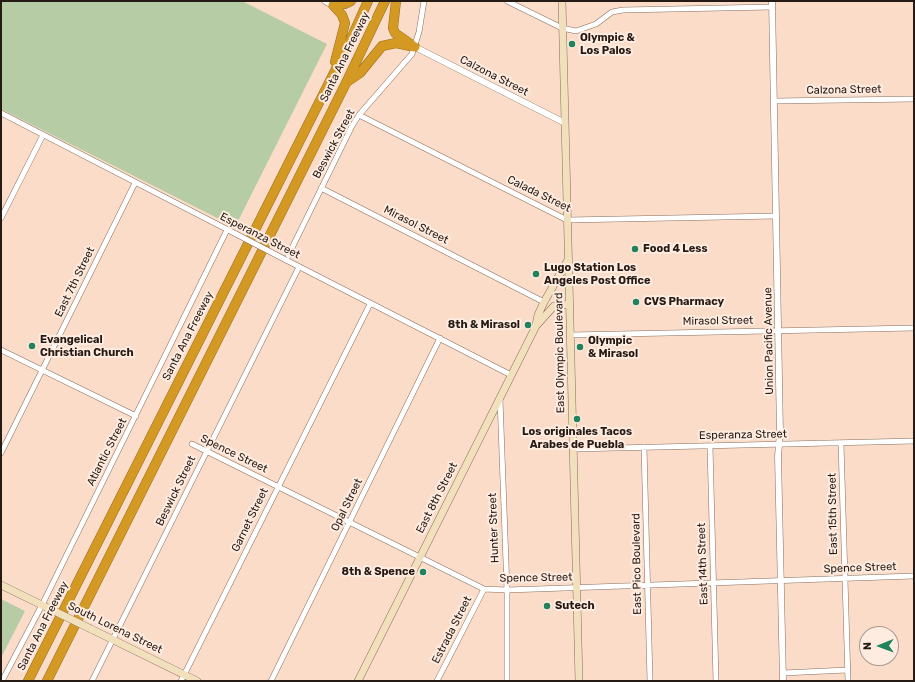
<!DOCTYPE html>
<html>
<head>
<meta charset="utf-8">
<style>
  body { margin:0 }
  #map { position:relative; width:915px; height:682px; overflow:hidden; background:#fbdcc9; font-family:Rubik,sans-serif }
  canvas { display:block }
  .frame { position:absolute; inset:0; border:2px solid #261b14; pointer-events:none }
  .north { position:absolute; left:859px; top:626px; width:40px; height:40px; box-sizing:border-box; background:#ffece0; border:1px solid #a8988e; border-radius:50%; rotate:269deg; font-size:11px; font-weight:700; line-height:16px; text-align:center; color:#261b14 }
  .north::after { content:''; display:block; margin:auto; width:14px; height:18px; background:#20835c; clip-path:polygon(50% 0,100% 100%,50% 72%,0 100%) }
</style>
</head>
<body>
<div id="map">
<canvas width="915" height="682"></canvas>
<div class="frame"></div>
<div class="north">N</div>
</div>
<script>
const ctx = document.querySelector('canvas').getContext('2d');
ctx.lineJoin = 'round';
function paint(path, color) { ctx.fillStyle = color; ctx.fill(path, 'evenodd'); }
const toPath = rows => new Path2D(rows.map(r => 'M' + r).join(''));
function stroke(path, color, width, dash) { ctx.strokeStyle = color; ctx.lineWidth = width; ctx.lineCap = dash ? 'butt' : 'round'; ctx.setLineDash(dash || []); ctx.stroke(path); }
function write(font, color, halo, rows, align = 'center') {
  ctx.font = font + ' Rubik,sans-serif'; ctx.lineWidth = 4; ctx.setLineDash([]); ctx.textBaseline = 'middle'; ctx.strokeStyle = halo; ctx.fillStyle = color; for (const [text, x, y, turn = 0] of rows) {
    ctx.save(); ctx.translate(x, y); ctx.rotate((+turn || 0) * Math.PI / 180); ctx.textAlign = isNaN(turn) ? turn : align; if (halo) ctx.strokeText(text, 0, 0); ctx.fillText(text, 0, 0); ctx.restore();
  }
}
const green = toPath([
  [1,1,242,1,327,44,235,227,1,109],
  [1,599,25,611,2,656,1,655]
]);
const minor = toPath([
  [424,1,419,32,412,54,359,115,352,126,286,260,511,375],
  [507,1,562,28,576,31,596,24,612,12,623,10,772,7],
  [774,101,914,99],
  [1,113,236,234],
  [359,115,567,220,776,216],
  [321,188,544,302],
  [1,218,43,135],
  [570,335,914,328],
  [1,350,136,416],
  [500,399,507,590,507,681],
  [841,443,848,681],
  [192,444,484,589,507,590,914,576],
  [710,446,716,681],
  [644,447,650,681],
  [573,449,914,441],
  [1,453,135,183],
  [783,673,847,670],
  [2,681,42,605,227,230],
  [92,681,299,267],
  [181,681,370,304],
  [271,681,440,338],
  [437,681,484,589]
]);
const tertiary = toPath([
  [325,1,333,5],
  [772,1,780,433,778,456,783,681],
  [415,47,565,123]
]);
const secondary = toPath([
  [562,1,579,681],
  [536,325,538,315,544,302,568,260],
  [1,585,48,608],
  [91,629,197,681],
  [358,681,536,326,554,306,570,304]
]);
const motorway = toPath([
  [396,1,393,28,395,33,412,45],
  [333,5,342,15,345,23,335,62],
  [333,5,345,4,351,1],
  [347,82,360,73,382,46,396,43,415,47],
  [28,681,350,41,368,1],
  [47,681,346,83,385,1]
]);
const minorBridge = toPath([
  [236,234,286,260]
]);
const secondaryBridge = toPath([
  [48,608,91,629]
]);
const markers = [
  [572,44,4,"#20835c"],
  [635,249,4,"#20835c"],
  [536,274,4,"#20835c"],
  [636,302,4,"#20835c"],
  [528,325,4,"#20835c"],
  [32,346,4,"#20835c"],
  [580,347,4,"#20835c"],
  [577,419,4,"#20835c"],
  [423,572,4,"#20835c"],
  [547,606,4,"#20835c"]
];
const poiNames = [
  ["Olympic &",580,38],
  ["Los Palos",580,51],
  ["Food 4 Less",643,249],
  ["Lugo Station Los",544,268],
  ["Angeles Post Office",544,281],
  ["CVS Pharmacy",644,302],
  ["8th & Mirasol",520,325,"right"],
  ["Evangelical",40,340],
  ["Christian Church",40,353],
  ["Olympic",588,341],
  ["& Mirasol",588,354],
  ["Los originales Tacos",577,432,"center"],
  ["Arabes de Puebla",577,445,"center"],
  ["8th & Spence",415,572,"right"],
  ["Sutech",555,606]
];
const streetNames = [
  ["Santa Ana Freeway",345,57,-64],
  ["Calzona Street",494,76,27],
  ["Calzona Street",844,90,-1],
  ["Beswick Street",334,144,-62],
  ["Calada Street",539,194,26],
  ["Mirasol Street",416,225,27],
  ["Esperanza Street",260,236,27],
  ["East 7th Street",75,282,-64],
  ["Mirasol Street",718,321,-1],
  ["Santa Ana Freeway",188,336,-63],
  ["Union Pacific Avenue",769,341,-91],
  ["East Olympic Boulevard",560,353,-91],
  ["Esperanza Street",743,435,-1],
  ["Atlantic Street",107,452,-63],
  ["Spence Street",234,454,26],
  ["Beswick Street",176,491,-64],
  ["East 8th Street",437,498,-63],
  ["Opal Street",347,505,-64],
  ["East 15th Street",833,514,-91],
  ["Garnet Street",250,520,-64],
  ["Hunter Street",494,528,-92],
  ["East Pico Boulevard",637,564,-91],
  ["East 14th Street",703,564,-92],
  ["Spence Street",860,568,-2],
  ["Spence Street",536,578,-1],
  ["Santa Ana Freeway",43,626,-63],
  ["South Lorena Street",115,628,26],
  ["Estrada Street",452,630,-63]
];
paint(green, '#b6cca5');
stroke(minor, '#886d5c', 6);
stroke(tertiary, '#886d5c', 7);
stroke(secondary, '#886d5c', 8);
stroke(motorway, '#976d1d', 10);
stroke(minor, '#fff', 5);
stroke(tertiary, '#fff', 6);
stroke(secondary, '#f2e0bd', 7);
stroke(motorway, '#d49922', 9);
stroke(minorBridge, '#886d5c', 6, []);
stroke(secondaryBridge, '#886d5c', 8, []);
stroke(minorBridge, '#fff', 5);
stroke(secondaryBridge, '#f2e0bd', 7);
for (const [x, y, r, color] of markers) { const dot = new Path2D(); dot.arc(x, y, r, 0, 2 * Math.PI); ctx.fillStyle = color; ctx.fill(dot); stroke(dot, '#ffece0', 1.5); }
write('bold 11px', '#261b14', '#ffece0', poiNames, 'left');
write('11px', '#261b14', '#ffece0', streetNames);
</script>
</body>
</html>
